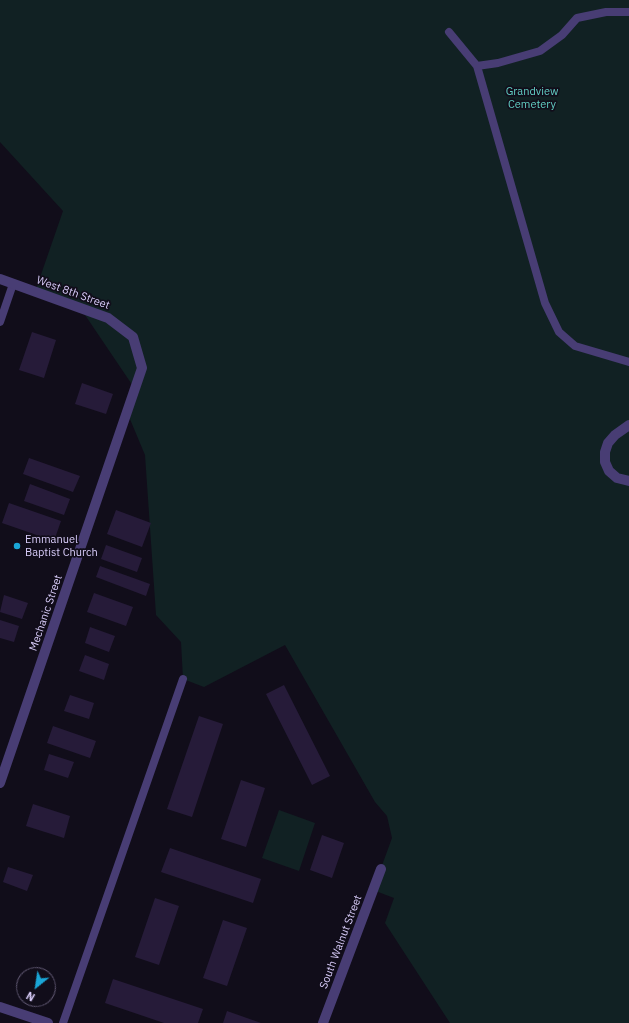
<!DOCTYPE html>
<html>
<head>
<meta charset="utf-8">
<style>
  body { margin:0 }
  #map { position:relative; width:629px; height:1023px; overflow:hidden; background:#110d1a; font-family:"IBM Plex Sans",sans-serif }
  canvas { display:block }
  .north { position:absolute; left:16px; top:967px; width:40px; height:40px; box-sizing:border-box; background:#110d1a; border:1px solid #615973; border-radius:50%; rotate:210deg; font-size:11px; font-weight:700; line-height:16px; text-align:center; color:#d8ccf9 }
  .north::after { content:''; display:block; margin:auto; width:14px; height:18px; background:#1aa6d7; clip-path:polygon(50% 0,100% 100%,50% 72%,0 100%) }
</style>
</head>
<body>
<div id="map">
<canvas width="629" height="1023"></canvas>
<div class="north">N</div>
</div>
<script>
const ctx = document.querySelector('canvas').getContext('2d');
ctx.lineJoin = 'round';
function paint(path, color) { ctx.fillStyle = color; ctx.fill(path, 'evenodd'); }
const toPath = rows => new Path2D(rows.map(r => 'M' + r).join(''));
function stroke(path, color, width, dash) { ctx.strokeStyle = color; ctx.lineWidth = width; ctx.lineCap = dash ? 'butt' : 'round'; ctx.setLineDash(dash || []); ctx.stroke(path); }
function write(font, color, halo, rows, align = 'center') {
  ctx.font = font + ' "IBM Plex Sans",sans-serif'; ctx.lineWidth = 3.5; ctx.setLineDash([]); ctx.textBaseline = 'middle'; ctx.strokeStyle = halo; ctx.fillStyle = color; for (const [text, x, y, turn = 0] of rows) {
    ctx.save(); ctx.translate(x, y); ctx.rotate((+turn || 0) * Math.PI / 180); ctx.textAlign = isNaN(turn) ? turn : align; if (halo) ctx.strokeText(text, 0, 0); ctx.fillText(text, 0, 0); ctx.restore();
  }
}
const green = toPath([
  [0,0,629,0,629,1023,450,1023,385,923,394,898,373,890,392,838,387,816,375,802,285,645,204,687,183,679,181,642,156,615,145,455,127,412,135,389,81,309,35,292,63,211,0,142],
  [279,810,315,823,299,871,262,858]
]);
const building = toPath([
  [32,332,56,340,44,378,19,370],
  [82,383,113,394,106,414,75,404],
  [29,458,80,476,73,492,23,474],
  [30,484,70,499,64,515,24,501],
  [9,503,61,521,54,541,2,523],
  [116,510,151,523,142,547,107,534],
  [106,545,142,558,137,572,101,559],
  [100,566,150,584,146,596,96,577],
  [94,593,133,607,126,626,87,612],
  [4,595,28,603,22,619,0,612],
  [0,620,19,626,14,642,0,638],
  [90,627,115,636,109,652,85,643],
  [85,655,109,664,104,680,79,671],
  [284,685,330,776,312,785,266,694],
  [70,695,94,703,89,719,64,711],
  [199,716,223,724,192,817,167,809],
  [53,726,96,741,90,758,47,743],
  [49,754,74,762,68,778,44,770],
  [241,780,265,788,246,847,221,839],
  [33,804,70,816,64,838,26,826],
  [322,835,344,843,332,878,310,870],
  [170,848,261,879,253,903,161,872],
  [8,867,33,875,27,891,3,882],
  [155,898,179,906,159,965,135,957],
  [223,920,247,928,227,986,203,978],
  [113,979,203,1009,198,1023,164,1023,105,1003],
  [227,1011,261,1023,223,1023]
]);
const service = toPath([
  [449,32,477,66,545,303,559,332,575,346,629,362],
  [477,66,498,63,540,51,562,35,577,18,606,12,629,12],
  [0,322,13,284],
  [63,1023,183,679]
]);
const minor = toPath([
  [0,279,108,318,133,337,142,368,0,783],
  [629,425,615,435,608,443,605,452,605,462,609,471,617,478,629,481],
  [0,1007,48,1023],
  [323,1023,381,869]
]);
const markers = [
  [17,546,4,"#1aa6d7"]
];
const parkNames = [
  ["Grandview",532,92],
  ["Cemetery",532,105]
];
const streetNames = [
  ["West 8th Street",73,293,20],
  ["Mechanic Street",46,613,-71],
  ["South Walnut Street",341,942,-69]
];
const poiNames = [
  ["Emmanuel",25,540],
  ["Baptist Church",25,553]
];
paint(green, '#112123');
paint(building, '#261b39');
stroke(service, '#483d74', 8);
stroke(minor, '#483d74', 10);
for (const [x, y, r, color] of markers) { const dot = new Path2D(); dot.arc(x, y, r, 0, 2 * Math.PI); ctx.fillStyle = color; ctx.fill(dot); stroke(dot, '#110d1a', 1.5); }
write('11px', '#62cfc5', '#110d1a', parkNames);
write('11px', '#d8ccf9', '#110d1a', streetNames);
write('11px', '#d8ccf9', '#110d1a', poiNames, 'left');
</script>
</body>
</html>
